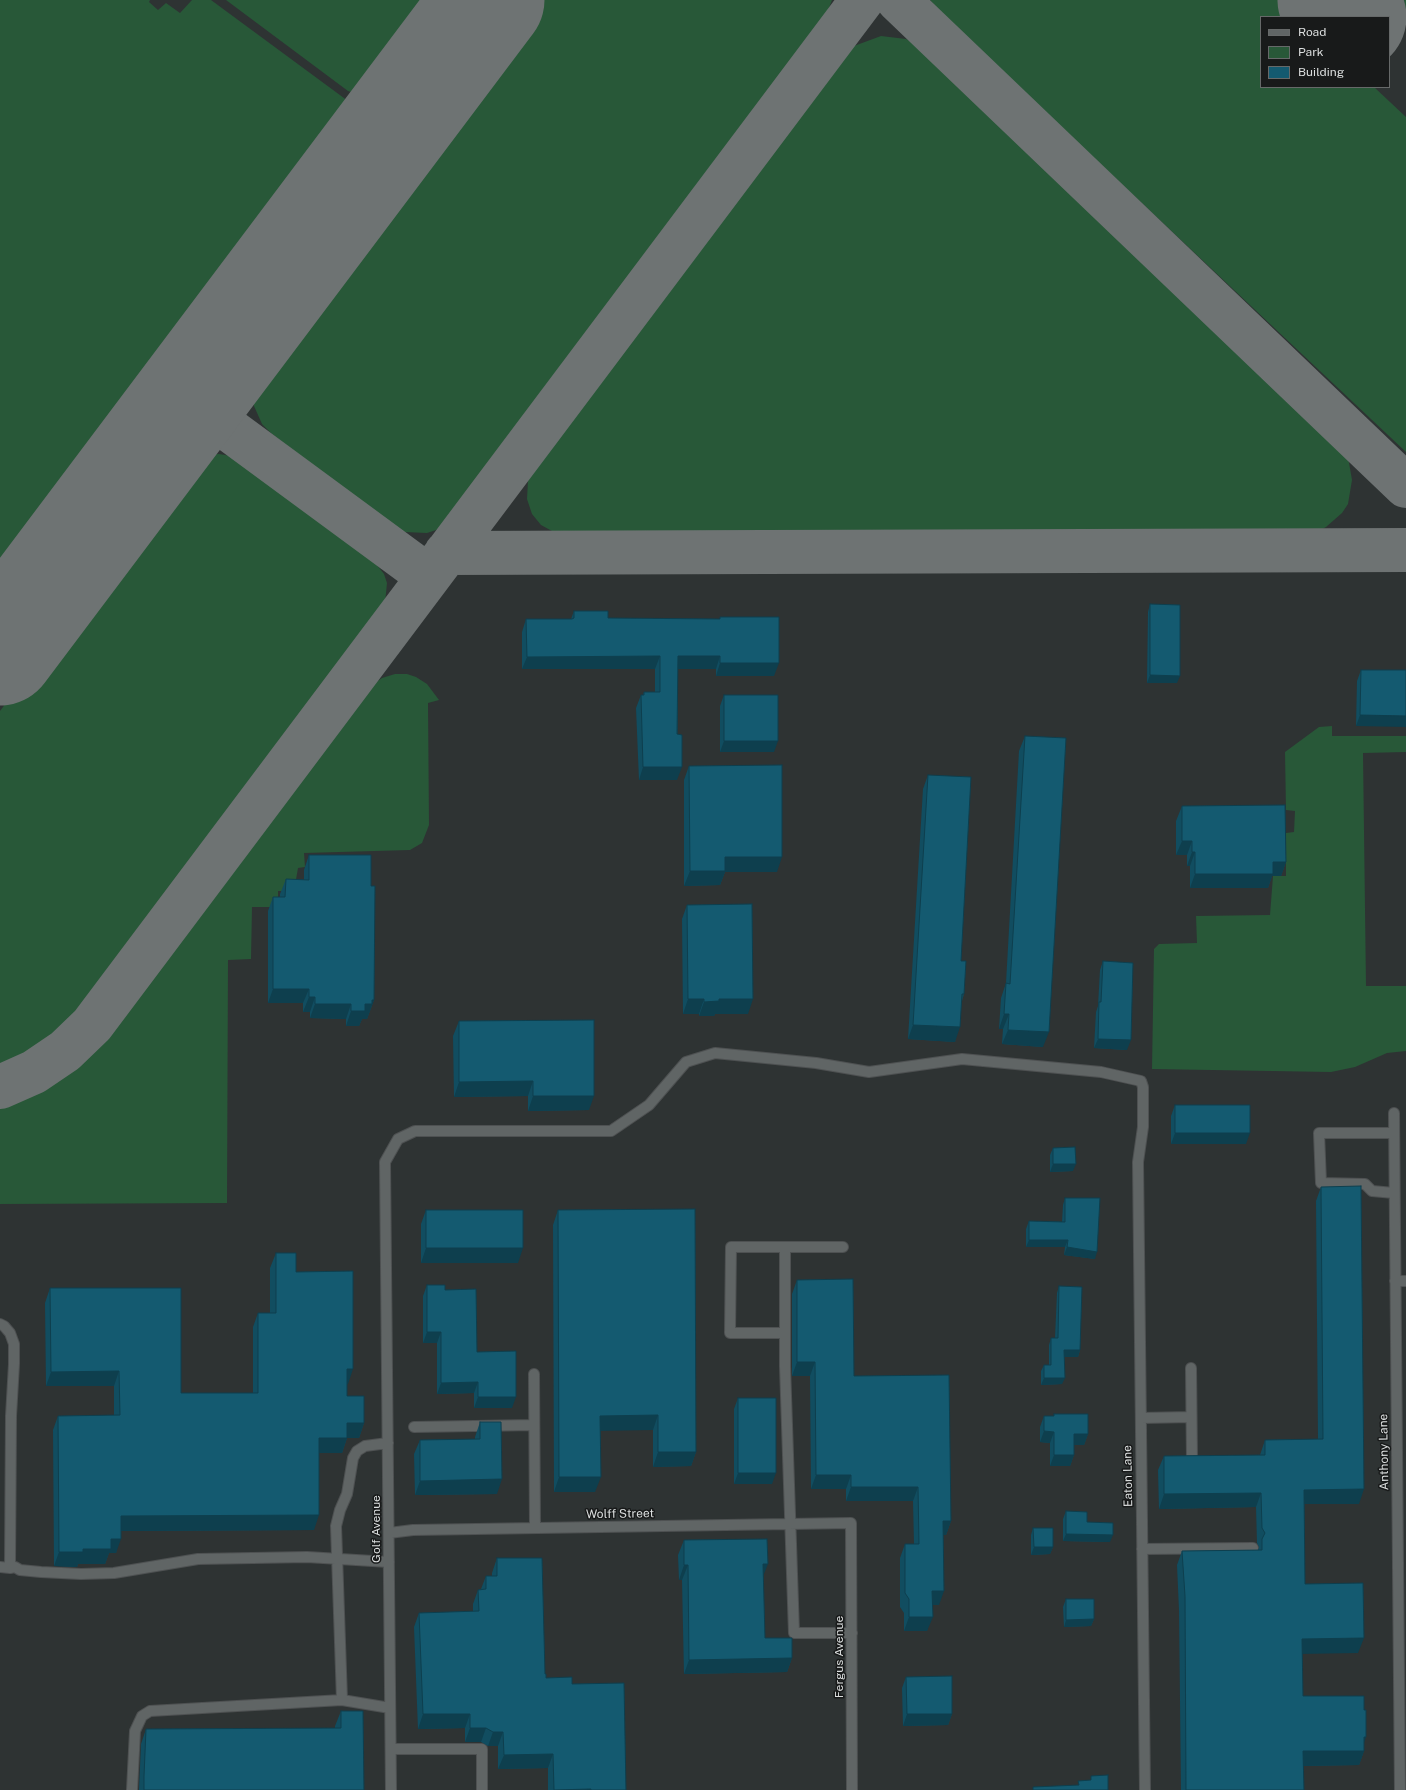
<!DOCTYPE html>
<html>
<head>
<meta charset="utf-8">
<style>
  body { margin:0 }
  #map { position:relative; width:1406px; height:1790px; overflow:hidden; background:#2e3333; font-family:"Public Sans",sans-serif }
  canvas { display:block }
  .legend { position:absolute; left:1260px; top:16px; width:130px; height:72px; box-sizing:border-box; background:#181a1a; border:1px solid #666969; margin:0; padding:5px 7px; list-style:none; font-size:12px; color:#dcdfdf }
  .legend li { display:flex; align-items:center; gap:8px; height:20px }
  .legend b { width:20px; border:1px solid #666969 }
</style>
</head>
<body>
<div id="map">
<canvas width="1406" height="1790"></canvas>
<ul class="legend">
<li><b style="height:5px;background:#606565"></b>Road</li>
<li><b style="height:11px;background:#285838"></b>Park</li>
<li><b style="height:11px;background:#145a70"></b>Building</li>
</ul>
</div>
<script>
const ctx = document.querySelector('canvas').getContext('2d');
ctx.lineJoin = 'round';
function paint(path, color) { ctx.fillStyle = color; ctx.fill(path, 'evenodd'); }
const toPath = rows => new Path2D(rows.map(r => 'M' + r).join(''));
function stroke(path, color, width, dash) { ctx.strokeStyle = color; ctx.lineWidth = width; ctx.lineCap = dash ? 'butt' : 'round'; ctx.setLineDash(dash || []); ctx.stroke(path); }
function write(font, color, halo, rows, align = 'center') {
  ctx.font = font + ' "Public Sans",sans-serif'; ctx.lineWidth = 3; ctx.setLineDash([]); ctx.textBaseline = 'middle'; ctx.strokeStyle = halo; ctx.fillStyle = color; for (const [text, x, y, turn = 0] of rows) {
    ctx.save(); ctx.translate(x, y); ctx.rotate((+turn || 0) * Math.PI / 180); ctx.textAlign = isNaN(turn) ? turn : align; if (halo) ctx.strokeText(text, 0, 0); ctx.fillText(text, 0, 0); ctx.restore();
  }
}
const green = toPath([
  [0,0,150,0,149,2,158,10,166,3,180,13,192,0,211,0,348,101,351,106,353,117,0,585],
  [226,0,440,0,369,95,360,95,348,91],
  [534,0,832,0,827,13,820,25,446,523,436,530,427,533,405,532,396,528,351,494,272,434,262,424,254,406,252,394,253,376,255,371],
  [930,0,1282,0,1300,17,1261,17,1261,87,1374,87,1406,117,1406,452,942,15],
  [1390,0,1406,0,1406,15],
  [881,36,906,39,924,49,1334,437,1343,447,1348,457,1352,480,1348,504,1342,513,1326,527,1306,538,572,536,552,531,541,525,532,514,527,499,528,481,534,467,841,59,854,46],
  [219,454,231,456,244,461,369,555,384,574,387,583,385,603,87,1000,57,1032,39,1046,0,1066,0,711,185,465,208,455],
  [395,674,407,674,416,677,427,684,439,700,428,703,429,825,422,843,410,850,304,853,305,867,298,868,294,891,278,891,278,907,252,907,251,959,228,960,227,1203,0,1204,0,1107,36,1092,63,1076,105,1039,369,687,382,678],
  [1332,726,1332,736,1406,736,1406,752,1363,753,1366,986,1406,986,1406,1051,1387,1053,1355,1067,1331,1072,1152,1069,1154,949,1159,944,1197,943,1196,916,1270,915,1273,876,1286,876,1286,833,1294,832,1295,811,1286,810,1285,752,1319,727]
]);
const taxiway = toPath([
  [898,0,1406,486],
  [189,400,428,576],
  [446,553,1406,550],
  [0,1087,34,1072,65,1051,92,1025,862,0]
]);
const runway = toPath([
  [1333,0,1351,17],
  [0,650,489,0]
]);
const minor = toPath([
  [1394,1113,1400,1790],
  [1394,1133,1319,1133,1321,1183,1365,1184,1372,1191,1394,1193],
  [785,1247,843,1247],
  [1395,1281,1406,1281],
  [0,1324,4,1326,10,1333,14,1344,14,1364,11,1416,10,1568,0,1567],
  [785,1333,730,1333,731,1247,785,1247,785,1366,794,1633,852,1633],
  [1191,1368,1192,1461],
  [534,1374,535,1528],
  [1141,1418,1191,1417],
  [414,1427,534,1425],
  [389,1533,413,1530,851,1523,852,1790],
  [1142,1549,1253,1548],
  [10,1568,15,1567,20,1570,41,1572,81,1574,114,1573,198,1559,307,1557,389,1562],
  [342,1700,336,1526,340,1510,347,1494,353,1458,357,1451,365,1446,388,1443],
  [391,1749,482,1749,482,1790],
  [132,1790,135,1731,142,1716,150,1711,342,1700,390,1708],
  [391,1790,385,1162,398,1139,415,1131,611,1131,649,1105,686,1062,715,1053,816,1063,869,1072,962,1059,1101,1072,1141,1081,1143,1087,1143,1127,1138,1162,1145,1790]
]);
const wall = toPath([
  [1150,604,1177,683,1147,683,1148,612],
  [574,611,608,618,720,619,720,617,774,676,716,676,716,669,678,669,677,780,639,780,636,708,641,695,643,695,644,692,655,692,655,669,522,669,522,632,526,619,571,619],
  [1361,670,1406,670,1356,726,1357,681],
  [724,695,774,752,720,752,720,706],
  [1025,736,1043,1047,1002,1044,1003,1029,999,1029,1001,998,1006,983,1019,751],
  [689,766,777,872,725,872,720,885,684,886,684,780],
  [928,775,961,961,964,994,962,1001,955,1042,908,1039,923,789],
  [1182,806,1286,862,1281,876,1272,876,1268,888,1190,888,1190,866,1187,866,1187,855,1176,855,1176,821],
  [309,855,371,886,374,1000,367,1019,362,1019,359,1026,346,1026,346,1019,310,1018,310,1012,303,1012,303,1003,268,1003,268,911,273,897,280,897,280,894,286,879,304,880,304,870],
  [687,905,748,1014,715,1014,714,1016,699,1016,699,1014,683,1014,682,919],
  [1103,961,1127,1050,1094,1048,1096,1012,1098,1006,1100,970],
  [459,1021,589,1110,528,1111,528,1096,454,1097,453,1036],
  [1175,1105,1246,1144,1171,1144,1171,1116],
  [1053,1148,1073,1171,1050,1172,1050,1155],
  [1321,1187,1359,1504,1304,1504,1305,1584,1358,1653,1302,1653,1303,1696,1364,1743,1364,1751,1359,1765,1303,1766,1304,1790,1181,1790,1179,1610,1177,1565,1182,1551,1258,1550,1259,1547,1257,1543,1256,1507,1159,1509,1158,1470,1164,1456,1260,1455,1265,1440,1318,1439,1316,1201],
  [1065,1198,1095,1259,1064,1255,1065,1247,1026,1247,1026,1229,1029,1221,1062,1222,1063,1205],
  [426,1210,518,1263,421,1263,421,1224],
  [558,1210,696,1452,691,1466,653,1467,653,1430,600,1430,595,1492,554,1492,553,1225],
  [276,1253,296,1272,348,1384,347,1384,347,1396,364,1423,359,1438,347,1438,342,1453,319,1453,314,1530,121,1531,116,1553,109,1553,105,1564,78,1564,77,1567,54,1566,53,1430,58,1416,114,1415,114,1386,46,1386,45,1303,50,1288,181,1393,253,1393,253,1327,258,1313,270,1313,270,1268],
  [797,1280,854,1376,951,1521,946,1535,943,1535,939,1605,933,1605,927,1631,904,1631,904,1613,900,1607,900,1558,905,1544,914,1544,913,1501,846,1501,846,1489,811,1489,810,1376,792,1376,792,1294],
  [427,1285,445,1290,477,1352,512,1408,474,1408,474,1393,437,1394,437,1343,423,1343,423,1296],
  [1059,1286,1080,1350,1078,1357,1064,1357,1062,1384,1041,1385,1041,1371,1044,1365,1049,1365,1049,1345,1051,1338,1055,1338,1057,1293],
  [738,1398,772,1484,734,1484,734,1409],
  [1054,1414,1088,1434,1084,1445,1074,1445,1074,1455,1070,1466,1050,1466,1050,1443,1040,1442,1040,1427,1044,1416,1054,1416],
  [480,1422,497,1494,415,1495,414,1454,420,1440,475,1439,475,1437],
  [1066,1511,1087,1522,1110,1542,1063,1541,1063,1519],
  [1033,1528,1053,1547,1050,1554,1031,1555,1031,1535],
  [684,1540,763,1576,765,1638,792,1658,787,1672,684,1674,682,1580,679,1580,678,1555],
  [497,1558,546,1678,572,1684,626,1790,548,1790,548,1768,498,1769,498,1746,488,1746,481,1742,465,1742,465,1728,418,1729,414,1627,419,1613,473,1612,473,1604,478,1590,481,1589,486,1576,492,1576,492,1573],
  [1066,1599,1094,1619,1091,1626,1064,1627,1063,1607],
  [906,1677,952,1714,948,1725,903,1726,902,1688],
  [341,1711,364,1790,139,1790,141,1744,146,1729,335,1728,335,1726]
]);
const shadedWall = toPath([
  [660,656,655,669,522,669,527,657],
  [678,656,720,656,716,669,673,669],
  [720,663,779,663,774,676,716,676],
  [1150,675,1180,676,1177,683,1147,683],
  [1360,715,1406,716,1406,727,1356,726],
  [724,741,778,741,774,752,720,752],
  [643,767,682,767,677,780,639,780],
  [1182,841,1192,841,1187,855,1176,855],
  [1192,852,1195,852,1190,866,1187,866],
  [725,857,782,857,777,872,725,872,720,885,684,886,690,871],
  [1273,862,1286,862,1281,876,1272,876,1268,888,1190,888,1195,874],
  [273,989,309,989,303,1003,268,1003],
  [309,997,315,997,310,1012,303,1012],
  [688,999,704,999,699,1014,683,1014],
  [719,999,753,999,748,1014,715,1014,714,1016,699,1016,704,1002],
  [372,1000,374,1000,367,1019,362,1019,359,1026,346,1026,351,1011],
  [315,1004,351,1004,346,1019,310,1018],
  [1004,1014,1009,1014,1003,1029,999,1029],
  [913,1025,960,1027,955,1042,908,1039],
  [1008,1030,1049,1032,1043,1047,1002,1044],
  [1098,1039,1131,1040,1127,1050,1094,1048],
  [533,1081,528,1096,454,1097,459,1082],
  [533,1096,594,1096,589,1110,528,1111],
  [1175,1133,1250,1133,1246,1144,1171,1144],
  [1053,1164,1076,1164,1073,1171,1050,1172],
  [1029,1240,1068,1240,1065,1247,1026,1247],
  [1067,1247,1097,1252,1095,1259,1064,1255],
  [426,1248,523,1248,518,1263,421,1263],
  [427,1332,441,1332,437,1343,423,1343],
  [1064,1350,1080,1350,1078,1357,1062,1357],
  [797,1362,815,1362,810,1376,792,1376],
  [347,1369,353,1369,348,1384,341,1384],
  [119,1371,114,1386,46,1386,51,1372],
  [1044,1378,1065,1378,1062,1384,1041,1385],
  [478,1382,474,1393,437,1394,441,1383],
  [478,1397,516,1397,512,1408,474,1408],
  [658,1415,653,1430,595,1431,600,1416],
  [347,1423,364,1423,359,1438,342,1438],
  [1044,1431,1054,1432,1050,1443,1040,1442],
  [1074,1434,1088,1434,1084,1445,1070,1445],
  [319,1438,347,1438,342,1453,313,1453],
  [658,1452,696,1452,691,1466,653,1467],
  [1054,1455,1074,1455,1070,1466,1050,1466],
  [738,1473,776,1473,772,1484,734,1484],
  [816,1475,851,1475,846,1489,811,1489],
  [559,1477,601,1477,595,1492,554,1492],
  [502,1479,497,1494,415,1495,420,1481],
  [851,1487,918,1487,913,1501,846,1501],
  [1364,1489,1359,1504,1299,1504,1304,1490],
  [1261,1493,1256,1507,1159,1509,1164,1494],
  [319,1515,314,1530,115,1531,121,1516],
  [943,1521,951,1521,946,1535,938,1535],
  [1066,1534,1113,1535,1110,1542,1063,1541],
  [111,1539,121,1539,116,1553,109,1553,105,1564,78,1564,77,1567,54,1566,59,1552,83,1549],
  [1034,1547,1053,1547,1050,1554,1031,1555],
  [763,1564,768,1564,762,1579],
  [684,1565,688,1565,682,1580,679,1580],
  [932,1591,944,1591,939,1605,927,1605],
  [909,1617,933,1617,927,1631,904,1631],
  [1094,1619,1091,1626,1064,1627,1066,1620],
  [1364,1638,1358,1653,1297,1654,1302,1639],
  [792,1658,787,1672,684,1674,689,1660],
  [423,1714,470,1714,465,1728,418,1729],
  [907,1714,952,1714,948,1725,903,1726],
  [470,1728,486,1728,481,1742,465,1742],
  [493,1732,503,1732,498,1746,488,1746],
  [1364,1737,1366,1737,1361,1751,1364,1751,1359,1765,1298,1766,1303,1751],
  [553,1754,548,1768,498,1769,504,1755],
  [591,1789,591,1790,554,1790]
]);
const building = toPath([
  [1150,604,1180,605,1180,676,1150,675,1150,604],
  [574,611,608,611,608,618,720,619,720,617,779,617,779,663,720,663,720,656,678,656,677,734,682,735,682,767,643,767,641,695,644,695,644,692,660,692,660,656,527,657,526,619,572,619,574,618,574,611],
  [1361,670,1406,670,1406,716,1360,715,1361,670],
  [724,695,778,695,778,741,724,741,724,695],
  [1025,736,1066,738,1049,1032,1008,1030,1009,1014,1004,1014,1006,983,1010,984,1025,736],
  [782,765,782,857,725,857,725,871,690,871,689,766,782,765],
  [928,775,971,777,961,961,966,961,964,994,962,994,960,1027,913,1025,928,775],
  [1285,805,1286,862,1273,862,1273,874,1195,874,1195,852,1192,852,1192,841,1182,841,1182,806,1285,805],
  [309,855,371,855,371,886,375,886,374,1000,372,1000,372,1004,365,1004,365,1011,351,1011,351,1004,315,1004,315,997,309,997,309,989,273,989,273,897,285,897,286,879,309,880,309,855],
  [752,904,753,999,719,999,719,1001,704,1002,704,999,688,999,687,905,752,904],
  [1103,961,1133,963,1131,1040,1098,1039,1099,1002,1101,1002,1103,961],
  [594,1020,594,1096,533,1096,533,1081,459,1082,459,1021,594,1020],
  [1175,1105,1250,1105,1250,1133,1175,1133,1175,1105],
  [1075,1147,1076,1164,1053,1164,1053,1148,1075,1147],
  [1361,1186,1364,1489,1304,1490,1305,1584,1363,1583,1364,1638,1302,1639,1303,1696,1364,1696,1364,1710,1366,1710,1366,1737,1364,1737,1364,1751,1303,1751,1304,1790,1186,1790,1185,1596,1182,1551,1262,1550,1262,1539,1265,1533,1262,1528,1261,1493,1164,1494,1164,1456,1265,1455,1265,1440,1323,1439,1321,1187,1361,1186],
  [1065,1198,1100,1198,1097,1252,1067,1247,1068,1240,1029,1240,1029,1221,1065,1222,1065,1198],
  [695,1209,696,1452,658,1452,658,1415,600,1416,601,1477,559,1477,558,1210,695,1209],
  [426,1210,523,1210,523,1248,426,1248,426,1210],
  [276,1253,296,1253,296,1272,353,1271,353,1369,347,1369,347,1396,364,1396,364,1423,347,1423,347,1438,319,1438,319,1515,121,1516,121,1539,111,1539,111,1549,83,1549,83,1552,59,1552,58,1416,120,1415,119,1371,51,1372,50,1288,181,1288,181,1393,258,1393,258,1313,276,1313,276,1253],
  [853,1279,854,1376,949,1375,951,1521,943,1521,944,1591,932,1591,933,1617,909,1617,909,1599,905,1593,905,1544,919,1544,918,1487,851,1487,851,1475,816,1475,815,1362,797,1362,797,1280,853,1279],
  [427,1285,445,1285,445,1290,476,1289,477,1352,516,1351,516,1397,478,1397,478,1382,441,1383,441,1332,427,1332,427,1285],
  [1059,1286,1082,1287,1080,1350,1064,1350,1065,1378,1044,1378,1044,1365,1051,1365,1051,1338,1058,1338,1059,1286],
  [738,1398,776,1398,776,1473,738,1473,738,1398],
  [1054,1414,1088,1414,1088,1434,1074,1434,1074,1455,1054,1455,1054,1432,1044,1431,1044,1416,1054,1416,1054,1414],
  [480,1422,501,1422,502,1479,420,1481,420,1440,480,1439,480,1422],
  [1066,1511,1087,1512,1087,1522,1113,1523,1113,1535,1066,1534,1066,1511],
  [1033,1528,1053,1528,1053,1547,1034,1547,1033,1528],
  [767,1539,768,1564,763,1564,765,1638,792,1638,792,1658,689,1660,688,1565,684,1565,684,1540,767,1539],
  [497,1558,542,1558,545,1674,546,1674,546,1678,572,1677,572,1684,624,1683,626,1790,591,1790,591,1789,554,1790,553,1754,504,1755,503,1732,493,1732,486,1728,470,1728,470,1714,423,1714,419,1613,479,1611,478,1590,486,1589,486,1576,497,1576,497,1558],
  [1066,1599,1094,1599,1094,1619,1066,1620,1066,1599],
  [952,1676,952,1714,907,1714,906,1677,952,1676],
  [341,1711,363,1711,364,1790,144,1790,144,1776,146,1729,341,1728,341,1711],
  [1108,1775,1108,1790,1033,1790,1033,1787,1079,1785,1078,1781,1091,1780,1091,1776,1108,1775]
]);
const streetNames = [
  ["Anthony Lane",1384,1452,-91],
  ["Eaton Lane",1128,1476,-91],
  ["Wolff Street",620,1514,-1],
  ["Golf Avenue",376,1529,-90],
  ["Fergus Avenue",839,1657,-90]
];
paint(green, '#285838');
stroke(taxiway, '#6e7373', 44);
stroke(runway, '#6e7373', 111);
stroke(minor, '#4e5152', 12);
stroke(minor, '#606565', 10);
paint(wall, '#114d60');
paint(shadedWall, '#0e3f4e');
paint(building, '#145a70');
stroke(building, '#0e3f4e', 1);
write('12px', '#dcdfdf', '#181a1a', streetNames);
</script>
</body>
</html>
